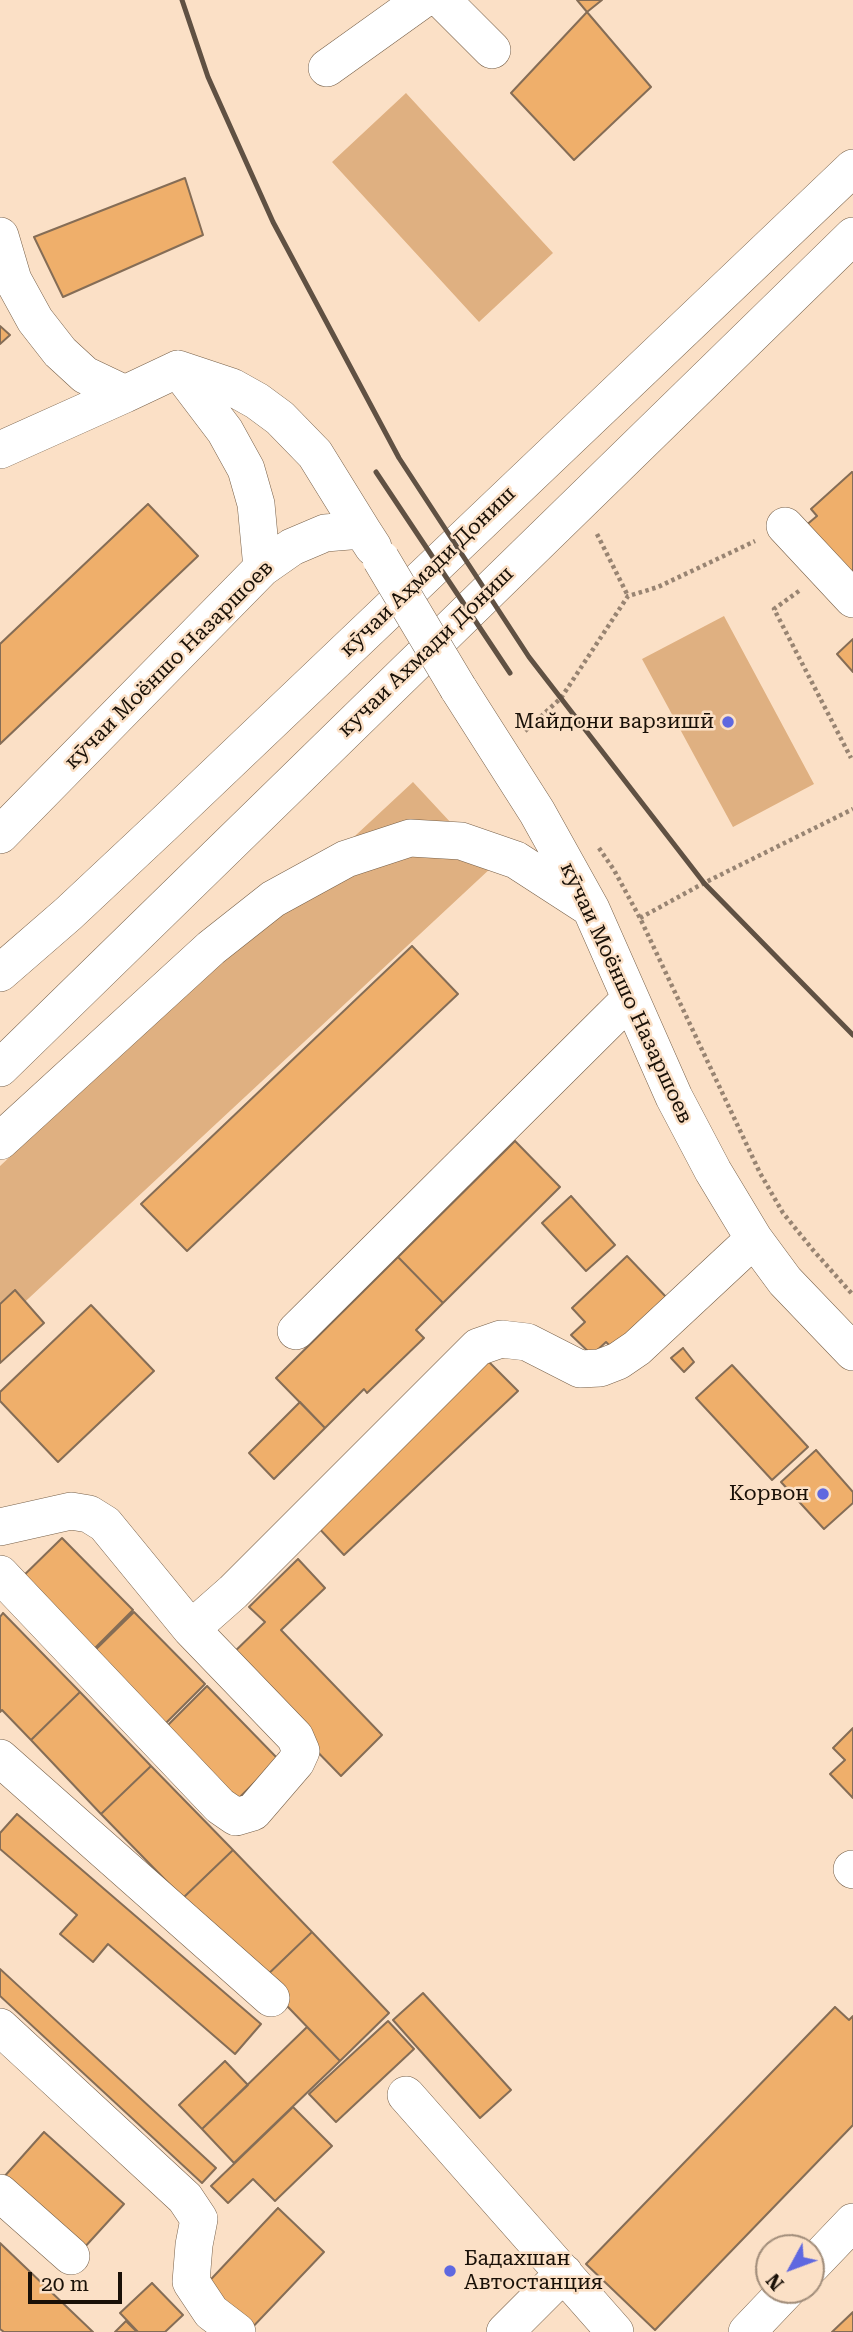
<!DOCTYPE html>
<html>
<head>
<meta charset="utf-8">
<style>
  body { margin:0 }
  #map { position:relative; width:853px; height:2332px; overflow:hidden; background:#fbe0c6; font-family:"Roboto Serif",serif }
  canvas { display:block }
  .north { position:absolute; left:755px; top:2234px; width:70px; height:70px; box-sizing:border-box; background:#fbe0c6; border:2px solid #a18d7a; border-radius:50%; rotate:229deg; font-size:19px; font-weight:700; line-height:28px; text-align:center; color:#191007 }
  .north::after { content:''; display:block; margin:auto; width:24px; height:32px; background:#5f68e0; clip-path:polygon(50% 0,100% 100%,50% 72%,0 100%) }
  .scale { position:absolute; left:28px; top:2272px; width:94px; height:32px; box-sizing:border-box; border:4px solid #191007; border-top:0; padding-left:9px; font-size:21px; line-height:24px; white-space:nowrap; color:#191007; -webkit-text-stroke:5px #fbe0c6; paint-order:stroke }
</style>
</head>
<body>
<div id="map">
<canvas width="853" height="2332"></canvas>
<div class="north">N</div>
<div class="scale">20 m</div>
</div>
<script>
const ctx = document.querySelector('canvas').getContext('2d');
ctx.lineJoin = 'round';
function paint(path, color) { ctx.fillStyle = color; ctx.fill(path, 'evenodd'); }
const toPath = rows => new Path2D(rows.map(r => 'M' + r).join(''));
function stroke(path, color, width, dash) { ctx.strokeStyle = color; ctx.lineWidth = width; ctx.lineCap = dash ? 'butt' : 'round'; ctx.setLineDash(dash || []); ctx.stroke(path); }
function write(font, color, halo, rows, align = 'center') {
  ctx.font = font + ' "Roboto Serif",serif'; ctx.lineWidth = 5; ctx.setLineDash([]); ctx.textBaseline = 'middle'; ctx.strokeStyle = halo; ctx.fillStyle = color; for (const [text, x, y, turn = 0] of rows) {
    ctx.save(); ctx.translate(x, y); ctx.rotate((+turn || 0) * Math.PI / 180); ctx.textAlign = isNaN(turn) ? turn : align; if (halo) ctx.strokeText(text, 0, 0); ctx.fillText(text, 0, 0); ctx.restore();
  }
}
const green = toPath([
  [406,93,553,253,479,322,332,162],
  [724,616,814,784,733,827,642,659],
  [413,782,492,867,0,1325,0,1166]
]);
const building = toPath([
  [577,0,602,0,587,12,577,0],
  [587,12,651,87,574,160,511,93,587,12],
  [185,178,203,235,63,297,34,237,185,178],
  [0,326,10,335,0,344,0,326],
  [852,472,853,473,853,580,804,527,817,516,811,509,852,472],
  [148,504,198,556,0,744,0,644,148,504],
  [853,639,853,672,837,654,853,639],
  [412,946,458,994,187,1251,141,1204,412,946],
  [515,1141,560,1187,443,1303,398,1257,515,1141],
  [571,1196,615,1245,586,1271,542,1223,571,1196],
  [627,1256,668,1299,614,1350,606,1342,592,1355,571,1335,585,1322,572,1308,627,1256],
  [398,1257,443,1303,416,1330,424,1338,367,1393,364,1389,325,1428,276,1378,398,1257],
  [15,1290,44,1323,0,1363,0,1304,15,1290],
  [91,1305,154,1371,58,1462,0,1401,0,1392,91,1305],
  [683,1348,694,1362,684,1372,671,1358,683,1348],
  [488,1361,518,1391,344,1555,315,1524,488,1361],
  [732,1365,808,1447,772,1480,696,1398,732,1365],
  [300,1402,325,1428,274,1479,249,1453,300,1402],
  [816,1450,853,1492,853,1503,824,1529,781,1482,816,1450],
  [62,1538,133,1610,85,1658,14,1585,62,1538],
  [298,1559,325,1588,281,1630,382,1735,341,1776,227,1659,265,1622,249,1607,298,1559],
  [134,1612,205,1684,157,1732,86,1659,134,1612],
  [3,1613,80,1692,31,1740,2,1710,0,1712,0,1617,3,1613],
  [207,1686,278,1759,230,1807,159,1734,207,1686],
  [80,1692,151,1766,101,1814,31,1740,80,1692],
  [853,1728,853,1798,830,1774,845,1760,833,1748,853,1728],
  [151,1766,233,1850,183,1898,101,1814,151,1766],
  [17,1814,261,2024,235,2054,108,1944,93,1962,60,1934,77,1915,0,1849,0,1833,17,1814],
  [233,1850,312,1932,262,1980,183,1898,233,1850],
  [312,1932,389,2013,340,2061,262,1980,312,1932],
  [0,1969,216,2168,202,2183,0,1996,0,1969],
  [423,1993,511,2090,480,2118,393,2020,423,1993],
  [835,2007,849,2020,853,2016,853,2125,655,2330,586,2264,835,2007],
  [388,2021,414,2049,336,2122,309,2094,388,2021],
  [307,2027,340,2061,234,2163,202,2129,307,2027],
  [225,2061,248,2085,202,2129,179,2105,225,2061],
  [293,2107,332,2146,275,2201,253,2179,228,2203,211,2186,293,2107],
  [44,2132,124,2204,83,2249,3,2178,44,2132],
  [278,2208,324,2252,248,2332,199,2292,278,2208],
  [0,2243,93,2332,4,2332,0,2329,0,2243],
  [152,2283,183,2315,165,2332,138,2332,120,2313,152,2283],
  [853,2312,853,2332,832,2332,853,2312],
  [126,2321,137,2332,115,2332,126,2321]
]);
const path = toPath([
  [597,534,628,596],
  [799,591,774,609,851,758],
  [525,731,561,698,628,596,658,587,755,541],
  [599,848,614,870,640,918,760,1173,783,1213,813,1250,853,1295],
  [640,918,704,883,853,809]
]);
const minor = toPath([
  [442,0,492,50],
  [327,68,422,0],
  [0,236,13,280,35,320,60,352,85,375,125,394,178,369,232,387,257,401,280,418,315,454,362,530],
  [178,369,225,431,246,469,256,504,262,568],
  [0,450,125,394],
  [785,526,853,599],
  [458,688,537,812,591,909,674,1097,713,1171,754,1239,785,1281,853,1352],
  [0,835,262,568,292,547,325,533,362,530,373,547],
  [0,973,68,914,163,825,853,168],
  [0,1068,853,236],
  [0,1141,211,948,273,899,346,859,410,838,461,841,516,860,587,906],
  [296,1331,629,1000],
  [0,1527,71,1511,89,1514,105,1524,191,1629,233,1592,478,1347,501,1339,527,1342,580,1369,600,1368,618,1361,637,1348,754,1239],
  [0,1574,220,1806,236,1817,253,1812,296,1762,301,1751,295,1737,191,1629],
  [0,1758,271,1998],
  [852,1869,853,1870],
  [0,2027,185,2198,199,2219,194,2245,191,2282,211,2312,237,2332],
  [406,2095,615,2332],
  [0,2193,71,2256],
  [811,2266,853,2222],
  [505,2332,564,2273],
  [747,2332,787,2290]
]);
const rail = toPath([
  [182,0,208,77,273,222,399,458,529,657,704,883,853,1035],
  [376,472,510,673]
]);
const minorBridge = toPath([
  [381,559,458,688]
]);
const markers = [
  [728,722,7,"#5f68e0"],
  [823,1494,7,"#5f68e0"],
  [450,2271,7,"#5f68e0"]
];
const streetNames = [
  ["кӯчаи Аҳмади Дониш",428,572,-44],
  ["кучаи Ахмади Дониш",426,652,-44],
  ["кӯчаи Моёншо Назаршоев",169,665,-45],
  ["кӯчаи Моёншо Назаршоев",626,993,65]
];
const poiNames = [
  ["Майдони варзишӣ",714,722],
  ["Корвон",809,1494],
  ["Бадахшан",464,2259,"left"],
  ["Автостанция",464,2283,"left"]
];
paint(green, '#dfb081');
paint(building, '#efaf6b');
stroke(building, '#856d56', 2);
stroke(minor, '#776049', 38);
stroke(path, '#988472', 4.5, [3.5, 3.5]);
stroke(minor, '#fff', 37);
stroke(rail, '#605143', 5);
stroke(minorBridge, '#776049', 38, []);
stroke(minorBridge, '#fff', 37);
for (const [x, y, r, color] of markers) { const dot = new Path2D(); dot.arc(x, y, r, 0, 2 * Math.PI); ctx.fillStyle = color; ctx.fill(dot); stroke(dot, '#fbe0c6', 2.5); }
write('21px', '#191007', '#fbe0c6', streetNames);
write('21px', '#191007', '#fbe0c6', poiNames, 'right');
</script>
</body>
</html>
